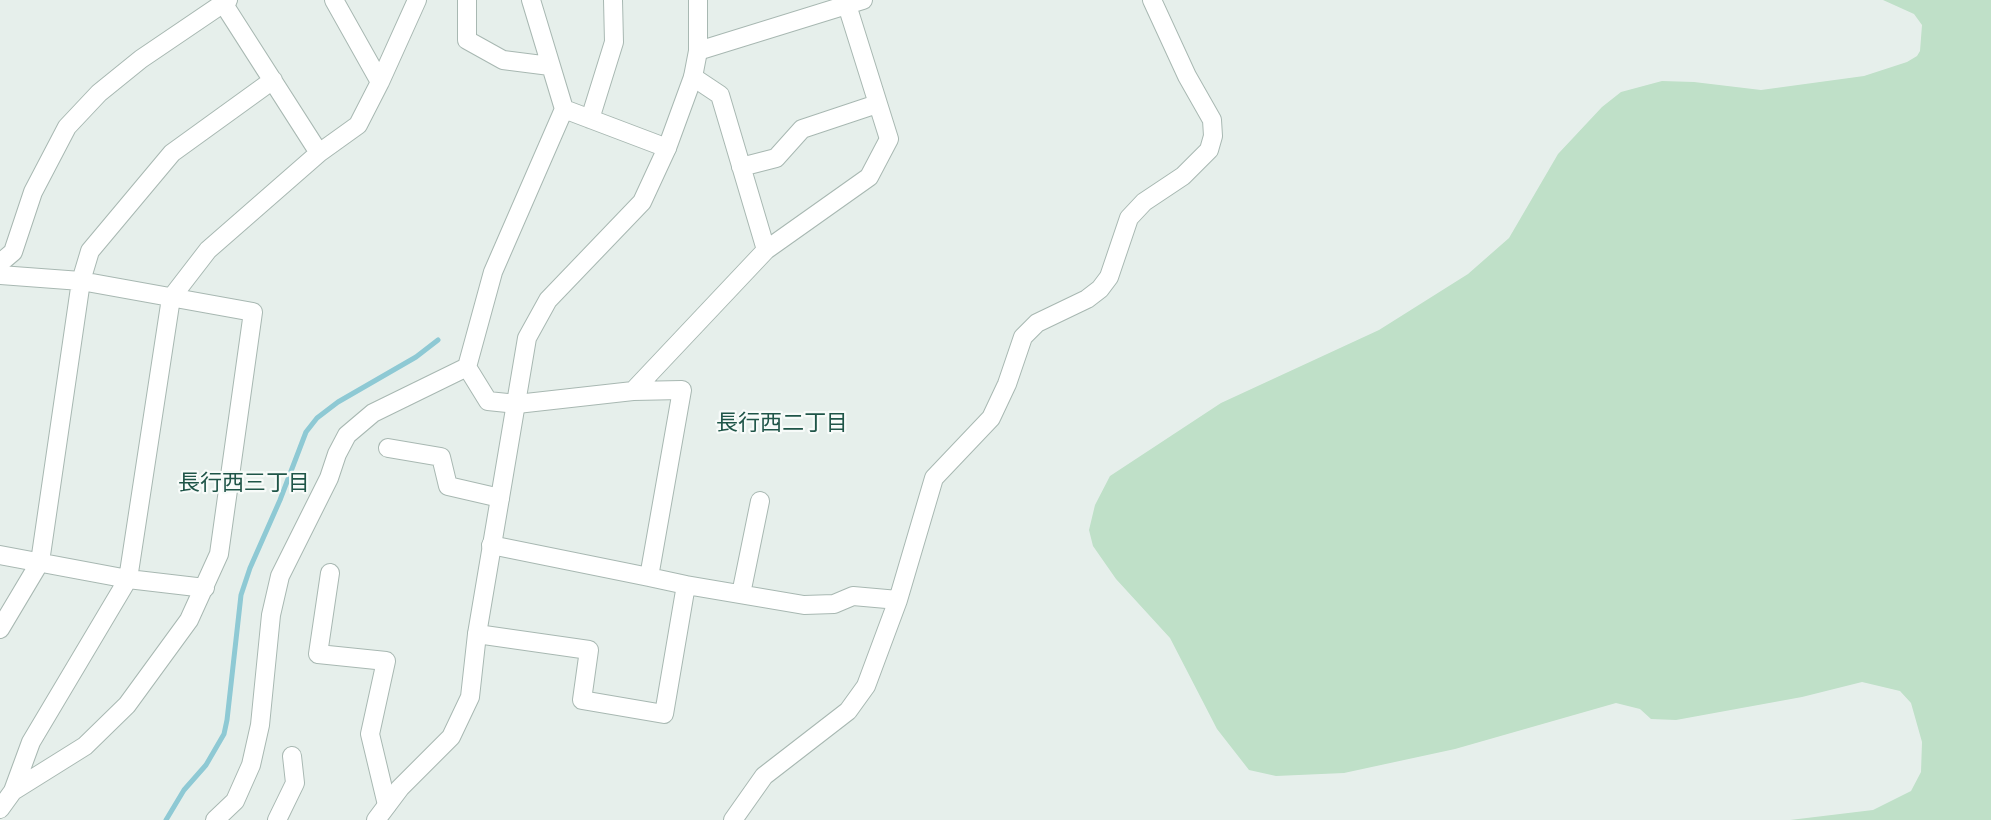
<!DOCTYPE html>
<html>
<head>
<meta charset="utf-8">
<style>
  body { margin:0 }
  canvas { display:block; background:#e6efeb }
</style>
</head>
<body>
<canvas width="1991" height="820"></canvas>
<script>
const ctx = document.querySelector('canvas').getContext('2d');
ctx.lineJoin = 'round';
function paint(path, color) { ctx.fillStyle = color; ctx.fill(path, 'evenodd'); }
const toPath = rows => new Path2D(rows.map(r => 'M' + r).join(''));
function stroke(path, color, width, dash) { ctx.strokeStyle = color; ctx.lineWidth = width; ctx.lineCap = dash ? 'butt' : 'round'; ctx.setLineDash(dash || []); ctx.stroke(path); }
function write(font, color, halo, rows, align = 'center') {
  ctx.font = font + ' Jost,"Noto Sans JP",sans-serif'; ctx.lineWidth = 4.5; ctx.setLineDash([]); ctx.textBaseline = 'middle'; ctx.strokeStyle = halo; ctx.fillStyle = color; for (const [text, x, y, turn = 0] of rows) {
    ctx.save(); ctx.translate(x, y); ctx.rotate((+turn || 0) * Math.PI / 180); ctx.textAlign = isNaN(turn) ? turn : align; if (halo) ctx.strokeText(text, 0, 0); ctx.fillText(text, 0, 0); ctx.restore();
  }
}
const green = toPath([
  [1883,0,1991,0,1991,820,1790,820,1873,810,1911,791,1921,772,1922,742,1911,703,1900,691,1862,682,1802,697,1676,720,1651,719,1640,709,1616,703,1455,749,1344,773,1276,776,1249,770,1217,729,1170,638,1116,579,1093,546,1089,530,1095,505,1110,476,1221,403,1379,330,1468,274,1509,238,1558,154,1602,107,1621,92,1662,81,1694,82,1761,90,1864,76,1907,62,1917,56,1920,51,1922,25,1914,14]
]);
const stream = toPath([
  [166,820,184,790,206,765,224,734,227,720,241,595,250,568,280,500,306,432,317,418,338,402,416,357,438,340]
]);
const minor = toPath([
  [334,0,380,82],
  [467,0,467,40,503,60,550,66],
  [223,3,319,153],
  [698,51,863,0],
  [693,77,720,95,766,250],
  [564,109,667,148],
  [590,119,614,42,613,0],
  [741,167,776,158,802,129,877,104],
  [0,275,81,281,253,312,219,554,189,620,127,705,85,746,13,791],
  [467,367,488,401,517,404,633,391,682,390,649,577,491,545],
  [633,391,766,250,869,177,889,139,847,5],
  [388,448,441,457,448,486,500,498],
  [0,555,128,579,205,588],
  [330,573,318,654,386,661,370,734,387,805],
  [686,585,804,605,834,604,853,596,898,600],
  [741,594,760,501],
  [0,629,40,562,81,281,90,251,172,153,273,80],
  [477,634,589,650,582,700,664,714,686,585,649,577],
  [0,809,13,791,31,742,128,579,171,298,208,250,319,153,358,125,380,82,417,0],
  [215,820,235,801,251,765,260,725,271,615,280,576,329,478,337,454,347,435,373,413,467,367,493,272,564,109,531,0],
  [277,820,295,783,292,756],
  [733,820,764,776,848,711,866,686,898,600,934,478,991,418,1007,384,1023,337,1037,323,1087,299,1100,289,1109,277,1129,218,1144,202,1183,176,1209,150,1213,136,1212,120,1187,76,1152,0]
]);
const tertiary = toPath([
  [0,263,13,252,33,192,67,127,99,93,141,59,228,0],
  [376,820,400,788,451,737,470,697,477,634,527,338,548,300,642,202,667,148,693,77,698,51,698,0]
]);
const neighbourhoodNames = [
  ["長行西二丁目",782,425],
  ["長行西三丁目",244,485]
];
paint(green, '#bfe0c8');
stroke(stream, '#8ec9d4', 5);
stroke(minor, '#a8b8b2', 20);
stroke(tertiary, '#a8b8b2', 20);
stroke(minor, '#fff', 18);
stroke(tertiary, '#fff', 18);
write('22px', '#1f5548', '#f7fbf9', neighbourhoodNames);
</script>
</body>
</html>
